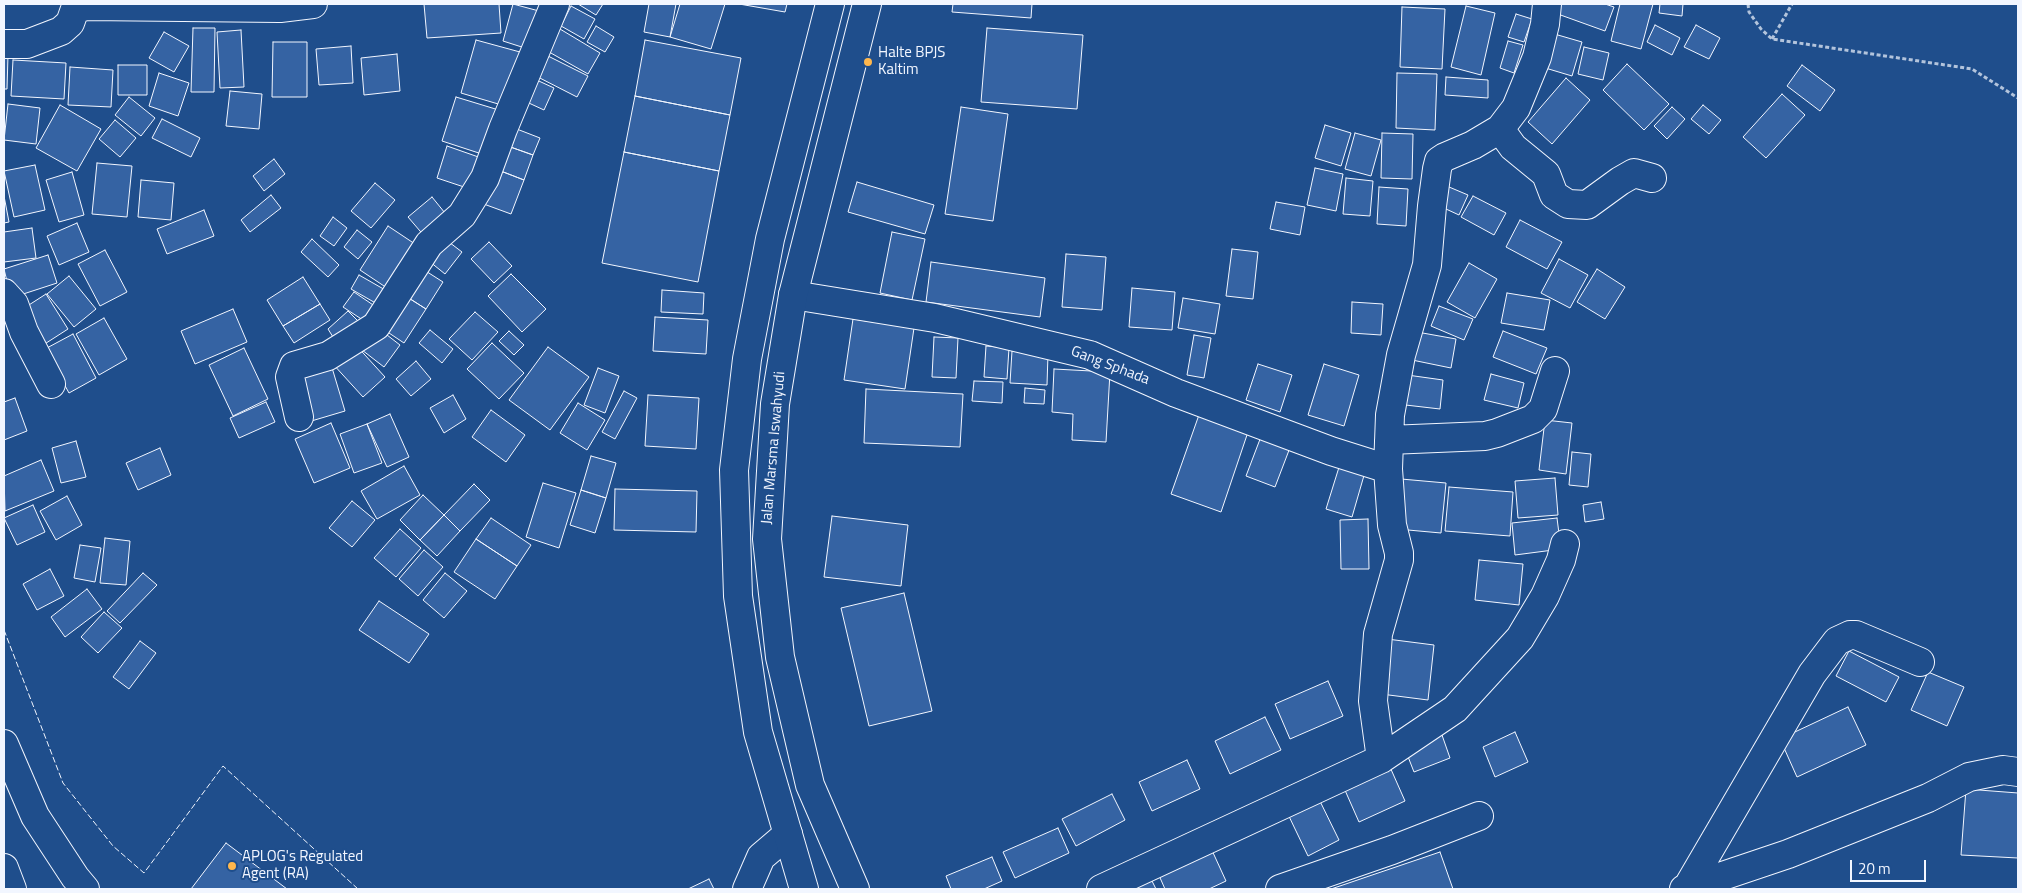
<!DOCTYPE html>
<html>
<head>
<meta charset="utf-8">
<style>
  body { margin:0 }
  #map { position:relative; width:2022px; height:893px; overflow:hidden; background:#1f4e8c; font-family:"Titillium Web",sans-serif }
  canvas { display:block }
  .frame { position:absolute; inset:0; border:5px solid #f2f6ff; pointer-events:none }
  .scale { position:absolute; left:1850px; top:860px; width:76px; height:22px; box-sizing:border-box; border:2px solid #f2f6ff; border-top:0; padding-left:6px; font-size:15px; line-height:18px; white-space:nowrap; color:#f2f6ff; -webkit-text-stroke:4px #1f4e8c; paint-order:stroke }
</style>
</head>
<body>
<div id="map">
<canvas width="2022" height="893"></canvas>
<div class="frame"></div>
<div class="scale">20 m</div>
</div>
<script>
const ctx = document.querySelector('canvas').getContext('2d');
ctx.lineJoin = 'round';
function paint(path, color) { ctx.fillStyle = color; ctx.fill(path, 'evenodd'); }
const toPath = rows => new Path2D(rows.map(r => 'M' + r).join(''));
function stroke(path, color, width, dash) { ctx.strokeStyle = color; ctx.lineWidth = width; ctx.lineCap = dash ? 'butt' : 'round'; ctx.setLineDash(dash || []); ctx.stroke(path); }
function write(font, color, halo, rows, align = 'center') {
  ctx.font = font + ' "Titillium Web",sans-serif'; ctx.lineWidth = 4; ctx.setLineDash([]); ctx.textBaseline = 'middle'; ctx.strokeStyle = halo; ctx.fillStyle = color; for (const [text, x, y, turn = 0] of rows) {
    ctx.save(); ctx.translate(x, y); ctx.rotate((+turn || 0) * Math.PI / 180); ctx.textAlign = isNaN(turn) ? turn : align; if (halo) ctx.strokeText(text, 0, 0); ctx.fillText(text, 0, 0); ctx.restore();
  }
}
const building = toPath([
  [424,4,499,4,501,33,427,38,424,4],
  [513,4,539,11,528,49,503,41,513,4],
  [578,4,603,4,596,15,578,4],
  [649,4,676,4,670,37,644,32,649,4],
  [680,4,725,4,711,49,670,37,680,4],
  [739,4,787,4,785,12,739,4],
  [953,4,1032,4,1031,18,952,12,953,4],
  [1558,4,1605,4,1614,7,1605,31,1555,13,1558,4],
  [1620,4,1653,4,1641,49,1611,41,1620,4],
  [1660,4,1683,4,1682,16,1659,13,1660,4],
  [571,6,595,19,584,39,561,26,571,6],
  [1466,6,1495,13,1481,75,1451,67,1466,6],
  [1402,7,1445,9,1442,69,1400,67,1402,7],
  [1516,14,1532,19,1524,42,1508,37,1516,14],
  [1655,25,1680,38,1672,55,1647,42,1655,25],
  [1696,25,1720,38,1709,59,1684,47,1696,25],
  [555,26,600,53,588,74,542,48,555,26],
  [596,26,614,37,605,52,587,42,596,26],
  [193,28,215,28,214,92,191,92,193,28],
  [987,28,1083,35,1077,109,981,102,987,28],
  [241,30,244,87,220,88,217,32,241,30],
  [164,32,189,46,174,72,149,58,164,32],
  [1551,33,1582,42,1572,76,1542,67,1551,33],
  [476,40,520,52,505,106,461,93,476,40],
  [645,40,741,58,730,115,635,96,645,40],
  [1508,41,1523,45,1514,73,1500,68,1508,41],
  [273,42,307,42,307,97,272,97,273,42],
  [351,46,353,83,319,85,316,49,351,46],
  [1584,47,1609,53,1603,80,1578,74,1584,47],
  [540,52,588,76,577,97,530,73,540,52],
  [397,54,400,91,364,95,361,58,397,54],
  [4,55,8,55,7,89,4,89,4,55],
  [13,60,66,63,64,99,11,96,13,60],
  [1627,64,1669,104,1644,130,1603,90,1627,64],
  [118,65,147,65,147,95,118,95,118,65],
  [1802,65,1835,90,1820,111,1787,86,1802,65],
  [70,67,113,70,111,107,68,105,70,67],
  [159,73,189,83,178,116,149,106,159,73],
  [1397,73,1437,74,1435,130,1396,128,1397,73],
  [528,76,554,88,544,110,518,98,528,76],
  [1446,77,1488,80,1488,98,1445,95,1446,77],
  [1566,78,1590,100,1552,144,1528,122,1566,78],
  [230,91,262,94,259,129,226,126,230,91],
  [1782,94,1805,115,1766,158,1743,137,1782,94],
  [635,96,730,115,719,171,624,152,635,96],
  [129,97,155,118,141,136,115,115,129,97],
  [456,97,502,111,488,156,442,141,456,97],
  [8,104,40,108,36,144,4,140,8,104],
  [60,105,101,129,77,171,36,148,60,105],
  [1703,105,1721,120,1709,134,1691,119,1703,105],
  [961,107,1008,114,993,221,945,214,961,107],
  [1672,107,1685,119,1667,139,1654,126,1672,107],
  [162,119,200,138,191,157,152,138,162,119],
  [115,120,136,138,120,157,99,139,115,120],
  [1325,125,1351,133,1341,166,1315,158,1325,125],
  [509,126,540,138,533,155,502,144,509,126],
  [1355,133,1381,140,1371,176,1345,169,1355,133],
  [1382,133,1413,134,1412,179,1381,178,1382,133],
  [502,144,533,155,524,180,493,168,502,144],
  [447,146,487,160,476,191,437,178,447,146],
  [624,152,719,171,698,282,602,263,624,152],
  [274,159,285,174,264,191,253,176,274,159],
  [97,163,132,166,127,217,92,214,97,163],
  [35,165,45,210,14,217,4,171,35,165],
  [493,168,524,180,511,214,481,203,493,168],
  [1315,168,1343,174,1336,211,1307,205,1315,168],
  [72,172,84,215,59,222,46,180,72,172],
  [1346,178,1373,181,1370,216,1343,214,1346,178],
  [141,180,174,183,171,220,138,217,141,180],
  [857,182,934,205,925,234,848,212,857,182],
  [375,183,395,200,371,228,351,211,375,183],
  [1442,184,1468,195,1459,215,1433,203,1442,184],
  [1379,187,1408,189,1406,226,1377,224,1379,187],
  [271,195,281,208,250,232,241,220,271,195],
  [4,196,9,222,4,223,4,196],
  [1473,196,1506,213,1494,235,1461,217,1473,196],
  [432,197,449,218,426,238,408,217,432,197],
  [1276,202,1305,207,1300,235,1270,229,1276,202],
  [204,210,214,236,167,254,157,229,204,210],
  [333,217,347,228,334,246,320,236,333,217],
  [1520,220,1562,242,1547,269,1506,247,1520,220],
  [77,223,89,252,59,265,47,236,77,223],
  [388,226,415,244,387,288,360,270,388,226],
  [32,228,36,258,4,262,4,232,32,228],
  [357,230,372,242,358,259,344,247,357,230],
  [892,232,925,239,912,300,880,293,892,232],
  [441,236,462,252,445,274,424,257,441,236],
  [312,239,339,265,328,277,301,252,312,239],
  [489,242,512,266,494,283,471,259,489,242],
  [1232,249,1258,252,1253,299,1226,296,1232,249],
  [105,250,127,292,100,306,78,264,105,250],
  [1066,254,1106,257,1102,310,1062,307,1066,254],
  [48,255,57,283,11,298,4,269,48,255],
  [1559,259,1588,275,1570,308,1541,293,1559,259],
  [931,262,1045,278,1040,317,926,302,931,262],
  [1469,263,1497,279,1475,318,1447,302,1469,263],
  [421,268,443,282,426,309,404,295,421,268],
  [1597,269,1625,287,1605,319,1577,302,1597,269],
  [511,274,546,309,522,332,488,296,511,274],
  [359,275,387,291,379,305,351,289,359,275],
  [69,276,96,309,74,327,47,294,69,276],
  [303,277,320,304,283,326,267,300,303,277],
  [1132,288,1175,292,1172,330,1129,327,1132,288],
  [662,290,704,293,703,314,661,312,662,290],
  [354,292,379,309,369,324,343,307,354,292],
  [1507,293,1550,300,1544,330,1501,323,1507,293],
  [46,294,68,329,40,347,18,312,46,294],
  [404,295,426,309,404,343,383,329,404,295],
  [1183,298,1220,304,1215,334,1178,328,1183,298],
  [1352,302,1383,304,1381,335,1351,333,1352,302],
  [320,304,330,320,294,343,283,326,320,304],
  [1439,306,1473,319,1464,340,1431,326,1439,306],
  [233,309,247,342,195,364,181,331,233,309],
  [348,311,363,326,338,345,328,329,348,311],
  [475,312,498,332,472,360,449,339,475,312],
  [655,317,708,320,706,354,653,351,655,317],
  [104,318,127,359,99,375,76,334,104,318],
  [853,319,914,328,905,389,844,380,853,319],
  [378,328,400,345,384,367,362,350,378,328],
  [430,330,453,349,442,363,419,343,430,330],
  [509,331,524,345,514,355,499,341,509,331],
  [1503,331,1547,348,1536,374,1493,357,1503,331],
  [1417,332,1456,339,1451,368,1412,360,1417,332],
  [73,334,96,378,69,393,45,349,73,334],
  [1194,335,1211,338,1204,378,1187,375,1194,335],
  [934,337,958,338,956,378,932,377,934,337],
  [354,343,385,377,363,397,332,363,354,343],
  [492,343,524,373,499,399,467,369,492,343],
  [986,346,1009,348,1007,379,984,377,986,346],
  [548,347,589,377,550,430,509,400,548,347],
  [244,348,268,399,233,416,209,365,244,348],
  [1012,351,1048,354,1047,385,1010,383,1012,351],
  [330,361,345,411,308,422,294,371,330,361],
  [416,361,431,379,411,396,396,379,416,361],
  [1258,364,1292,375,1280,412,1246,400,1258,364],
  [1324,364,1359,375,1344,426,1308,415,1324,364],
  [598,368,619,376,605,413,584,405,598,368],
  [1054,369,1110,372,1106,442,1072,440,1073,414,1052,412,1054,369],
  [1400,374,1443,380,1440,409,1397,404,1400,374],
  [1491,374,1524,383,1518,408,1484,400,1491,374],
  [974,381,1003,382,1002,403,972,401,974,381],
  [1025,388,1045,390,1044,404,1024,403,1025,388],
  [866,389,963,394,960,447,864,443,866,389],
  [624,391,637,398,615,439,602,432,624,391],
  [453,395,466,419,444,433,430,408,453,395],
  [648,395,699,398,696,449,645,446,648,395],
  [15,398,27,431,4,440,4,402,15,398],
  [266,402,275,422,239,438,230,418,266,402],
  [578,403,605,420,587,450,560,433,578,403],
  [491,410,525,435,506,462,472,437,491,410],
  [1200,412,1249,429,1221,512,1171,494,1200,412],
  [390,414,409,457,387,467,367,424,390,414],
  [1545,420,1572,423,1566,474,1539,470,1545,420],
  [331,423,350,468,314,483,295,439,331,423],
  [367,424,382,463,354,473,340,434,367,424],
  [1262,434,1291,445,1275,487,1246,476,1262,434],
  [76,441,86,477,61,483,52,448,76,441],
  [160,448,171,475,138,490,126,463,160,448],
  [1572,452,1591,454,1588,487,1569,485,1572,452],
  [591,456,616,463,606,498,581,490,591,456],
  [41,460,54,491,5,511,4,476,41,460],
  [1340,464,1365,472,1352,517,1326,509,1340,464],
  [404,466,420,495,377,519,361,491,404,466],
  [1555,478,1558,515,1518,518,1515,481,1555,478],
  [1401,479,1446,483,1441,533,1397,529,1401,479],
  [543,483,576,493,559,548,526,537,543,483],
  [474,484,490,500,460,531,444,515,474,484],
  [1449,487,1513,492,1510,536,1445,531,1449,487],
  [615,489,697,491,696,532,614,530,615,489],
  [581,490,606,498,595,533,570,525,581,490],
  [423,495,444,515,420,540,400,520,423,495],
  [67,496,82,525,56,540,40,511,67,496],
  [352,501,375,520,352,547,329,528,352,501],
  [1601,502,1604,519,1585,522,1583,505,1601,502],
  [33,505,45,532,17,545,4,518,33,505],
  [444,515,460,531,437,556,420,540,444,515],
  [832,516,908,525,901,586,824,577,832,516],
  [491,518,531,545,517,566,476,539,491,518],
  [1557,518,1561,549,1515,555,1512,523,1557,518],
  [1368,519,1369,569,1341,569,1340,520,1368,519],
  [400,529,421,548,396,577,374,558,400,529],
  [105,538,130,541,126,585,100,583,105,538],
  [476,539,517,566,495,599,454,572,476,539],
  [80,545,101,548,95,582,74,578,80,545],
  [424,550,443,567,418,596,399,579,424,550],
  [1479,560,1523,564,1519,605,1475,600,1479,560],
  [50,569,64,596,37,610,23,584,50,569],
  [143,573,157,585,120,623,107,611,143,573],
  [445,573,467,591,444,618,423,600,445,573],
  [87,589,102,609,65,637,51,617,87,589],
  [904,593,932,711,869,726,841,608,904,593],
  [379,601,429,634,409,663,359,630,379,601],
  [104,612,122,628,98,653,81,637,104,612],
  [1387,639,1434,645,1428,700,1381,694,1387,639],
  [140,641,156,653,129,689,113,677,140,641],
  [1849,651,1899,677,1886,702,1836,676,1849,651],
  [1928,672,1964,687,1947,726,1911,710,1928,672],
  [1328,681,1343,716,1290,739,1275,704,1328,681],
  [1848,707,1866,745,1797,777,1780,739,1848,707],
  [1265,717,1281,750,1230,774,1215,741,1265,717],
  [1515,732,1528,762,1495,777,1483,747,1515,732],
  [1442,735,1450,758,1414,772,1405,749,1442,735],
  [1187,760,1200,789,1152,811,1139,782,1187,760],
  [1390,767,1405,801,1359,822,1344,788,1390,767],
  [1966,789,2018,793,2018,858,1961,855,1966,789],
  [1316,793,1339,840,1308,856,1285,808,1316,793],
  [1112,794,1125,820,1076,846,1062,819,1112,794],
  [1058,828,1069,853,1015,878,1003,852,1058,828],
  [226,843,287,889,191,889,226,843],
  [1210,846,1226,881,1209,889,1165,889,1157,871,1210,846],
  [1440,852,1453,889,1331,889,1440,852],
  [992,857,1002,881,984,889,951,889,946,876,992,857],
  [1150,877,1156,889,1126,889,1150,877],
  [709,879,714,889,688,889,709,879]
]);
const path = toPath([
  [1748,4,1749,12,1761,29,1772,39,1972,69,2018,98],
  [1772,39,1792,4]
]);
const minor = toPath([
  [4,44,27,44,61,31,70,23,75,9,87,6,280,8,313,4],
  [1500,129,1513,147,1546,174,1554,195,1568,204,1587,205,1620,181,1634,173,1652,178],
  [4,293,14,304,24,332,51,384],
  [793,295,935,318,1090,355,1176,393,1331,451,1388,469],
  [299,417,290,377,294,366,328,356,376,326,429,244,462,215,485,178,503,129,555,4],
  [1389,440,1485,436,1497,433,1533,419,1543,409,1555,371],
  [4,744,35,816,75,877,85,889],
  [1381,759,1373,701,1378,634,1399,560,1399,553,1392,525,1388,469,1390,415,1401,355,1427,265,1432,206,1437,169,1439,161,1445,157,1473,145,1500,129,1516,108,1537,57,1545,24,1547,4],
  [4,868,12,889],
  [1687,888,1812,674,1837,641,1850,635,1856,635,1920,662],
  [747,889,761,857,788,834],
  [1101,889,1381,759,1455,709,1520,638,1545,596,1561,560,1565,544],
  [1280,889,1392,850,1479,816],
  [1684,889,1788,854,1928,798,1969,777,2003,770,2018,772]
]);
const highway = toPath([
  [804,889,758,732,738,596,734,470,747,359,770,239,830,4],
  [855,889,810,785,780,657,767,539,775,404,793,295,867,4]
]);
const fence = toPath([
  [4,630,63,783,113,846,144,873,223,766,358,889]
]);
const markers = [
  [868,62,5,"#ffb74d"],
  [232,866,5,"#ffb74d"]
];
const poiNames = [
  ["Halte BPJS",878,53],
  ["Kaltim",878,70],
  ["APLOG's Regulated",242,857],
  ["Agent (RA)",242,874]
];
const streetNames = [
  ["Gang Sphada",1110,366,21],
  ["Jalan Marsma Iswahyudi",774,448,-85]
];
paint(building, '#3563a3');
stroke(building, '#f2f6ff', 1);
stroke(minor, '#f2f6ff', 30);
stroke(highway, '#f2f6ff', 30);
stroke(path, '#b3c4dc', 3, [4, 2.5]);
stroke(minor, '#1f4e8c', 28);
stroke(highway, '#1f4e8c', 28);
stroke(fence, '#f2f6ff', 1, [6, 2.5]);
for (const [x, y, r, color] of markers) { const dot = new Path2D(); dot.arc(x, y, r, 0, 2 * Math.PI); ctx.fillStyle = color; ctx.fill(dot); stroke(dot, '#1f4e8c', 2); }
write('15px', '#f2f6ff', '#1f4e8c', poiNames, 'left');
write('15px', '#f2f6ff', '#1f4e8c', streetNames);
</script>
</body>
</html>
